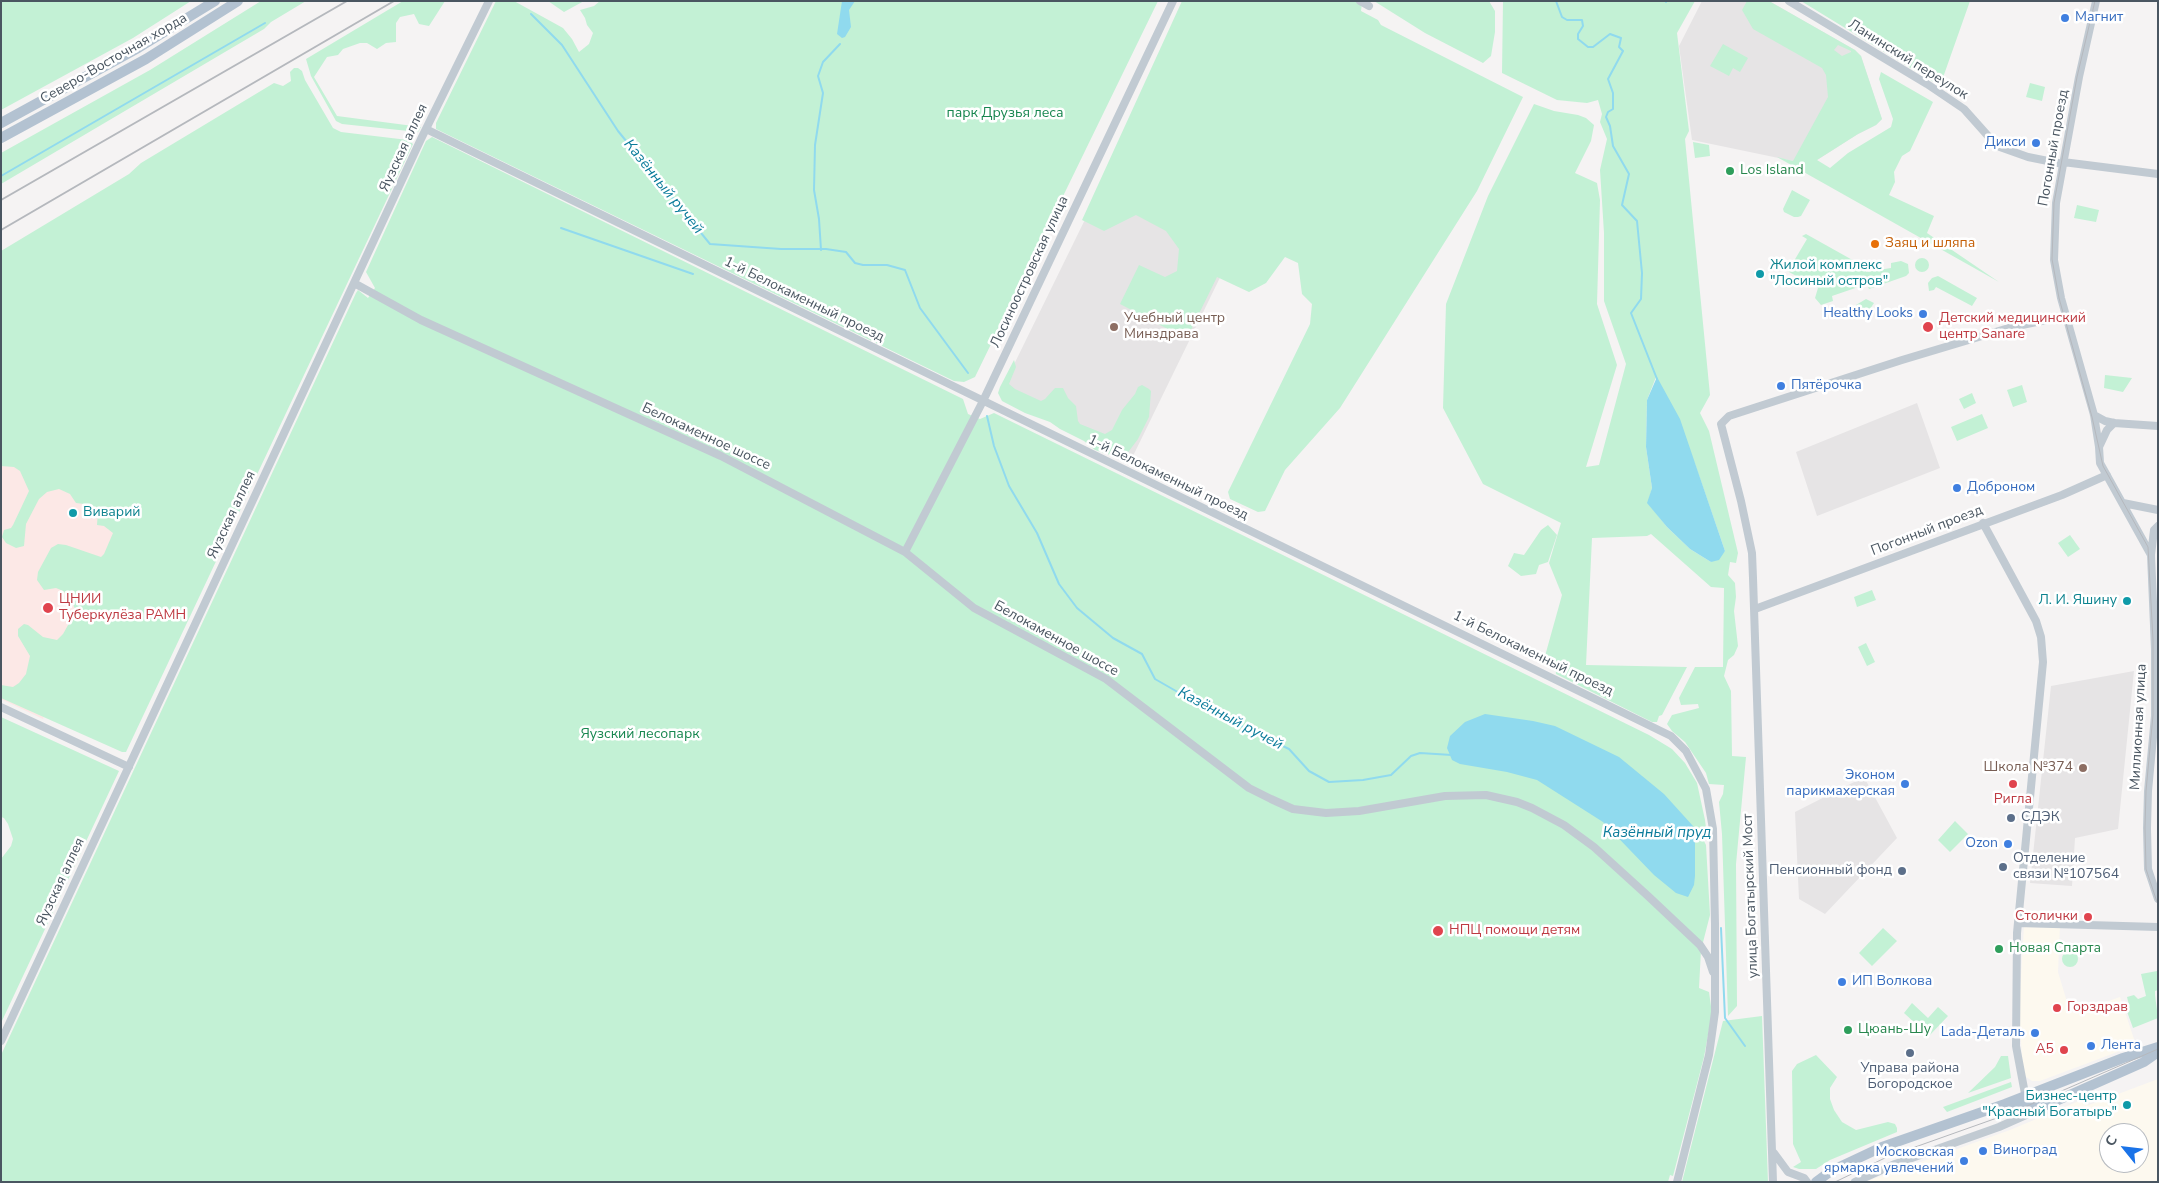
<!DOCTYPE html>
<html>
<head>
<meta charset="utf-8">
<style>
  body { margin:0 }
  #map { position:relative; width:2159px; height:1183px; overflow:hidden; background:#f5f3f3; font-family:"Nunito Sans",sans-serif }
  canvas { display:block }
  .frame { position:absolute; inset:0; border:2px solid #4a5661; pointer-events:none }
  .north { position:absolute; left:2099px; top:1123px; width:50px; height:50px; box-sizing:border-box; background:#fff; border:1px solid #b7bbc0; border-radius:50%; rotate:299deg; font-size:14px; font-weight:700; line-height:20px; text-align:center; color:#4a5661 }
  .north::after { content:''; display:block; margin:auto; width:18px; height:22px; background:#1a73e8; clip-path:polygon(50% 0,100% 100%,50% 72%,0 100%) }
</style>
</head>
<body>
<div id="map">
<canvas width="2159" height="1183"></canvas>
<div class="frame"></div>
<div class="north">С</div>
</div>
<script>
const ctx = document.querySelector('canvas').getContext('2d');
ctx.lineJoin = 'round';
function paint(path, color) { ctx.fillStyle = color; ctx.fill(path, 'evenodd'); }
const toPath = rows => new Path2D(rows.map(r => 'M' + r).join(''));
function stroke(path, color, width, dash) { ctx.strokeStyle = color; ctx.lineWidth = width; ctx.lineCap = dash ? 'butt' : 'round'; ctx.setLineDash(dash || []); ctx.stroke(path); }
function write(font, color, halo, rows, align = 'center') {
  ctx.font = font + ' "Nunito Sans",sans-serif'; ctx.lineWidth = 5; ctx.setLineDash([]); ctx.textBaseline = 'middle'; ctx.strokeStyle = halo; ctx.fillStyle = color; for (const [text, x, y, turn = 0] of rows) {
    ctx.save(); ctx.translate(x, y); ctx.rotate((+turn || 0) * Math.PI / 180); ctx.textAlign = isNaN(turn) ? turn : align; if (halo) ctx.strokeText(text, 0, 0); ctx.fillText(text, 0, 0); ctx.restore();
  }
}
const commercial = toPath([
  [2024,926,2060,926,2058,972,2068,1005,2072,1012,2077,1012,2120,997,2136,1045,2040,1081,2032,1081,2025,1076,2023,1072,2019,1011],
  [2158,1079,2158,1182,1865,1182,2010,1130,2079,1101,2089,1105],
  [2109,1133,2139,1133,2139,1163,2109,1163]
]);
const education = toPath([
  [1702,1,1769,1,1855,50,1861,56,1882,119,1876,125,1858,134,1814,162,1793,161,1692,140,1679,46],
  [1099,191,1231,255,1132,458,1000,393],
  [1917,403,1940,468,1817,516,1796,452],
  [2134,671,2118,829,2075,838,2072,886,2030,883,2051,686],
  [1864,777,1897,838,1825,914,1799,899,1795,812]
]);
const medical = toPath([
  [1,451,137,516,43,719,1,699]
]);
const green = toPath([
  [1,1,191,1,133,38,1,110],
  [261,1,306,1,271,22,264,29,1,184,1,153,150,70],
  [403,1,445,1,429,26,419,24,414,14,400,17,396,23,396,42,386,43,377,49,367,43,360,43,343,49,338,55,327,57,314,77,337,116,421,127,418,132,342,124,336,121,311,76,306,59],
  [496,1,514,1,563,28,572,39,579,52,589,44,593,33,587,25,585,18,580,10,594,6,600,1,1158,1,975,377,964,382,954,381,436,129,436,123],
  [548,1,584,1,564,12],
  [1182,1,1365,1,1362,3,1361,11,1378,20,1381,25,1523,97,1477,191,1340,408,1285,470,1265,511,1258,512,1230,499,1228,492,1310,324,1312,304,1302,294,1298,263,1285,257,1266,283,1249,292,1217,277,1190,332,1181,336,1120,304,1139,265,1165,277,1177,271,1179,249,1166,231,1136,215,1104,231,1082,220],
  [1374,1,1489,1,1495,11,1495,32,1491,56,1483,63,1425,33],
  [1503,1,1695,1,1677,33,1689,131,1685,139,1710,395,1700,413,1709,431,1738,553,1736,563,1730,562,1728,575,1735,583,1736,597,1734,611,1738,646,1734,655,1728,660,1724,676,1731,691,1732,756,1746,757,1736,864,1737,1006,1728,1016,1722,834,1719,802,1723,794,1724,785,1709,784,1706,773,1685,742,1672,731,1667,724,1672,715,1699,708,1698,704,1681,705,1679,698,1695,667,1723,667,1724,588,1711,587,1651,534,1647,536,1592,538,1586,665,1687,667,1662,715,1659,716,1657,722,1652,722,1556,674,1555,663,1545,656,1562,595,1549,563,1561,523,1483,484,1443,408,1446,304,1488,196,1534,104,1554,111,1578,115,1586,118,1594,125,1591,141,1575,173,1597,183,1600,200,1597,304,1617,365,1586,467,1599,465,1626,364,1604,301,1604,233,1600,170,1607,139,1600,122,1602,114,1598,100,1587,103,1557,100,1502,73],
  [1656,377,1695,464,1725,551,1711,562,1690,549,1667,527,1648,503,1652,488,1646,447,1647,400],
  [1747,1,1769,1,1855,50,1861,56,1882,119,1876,125,1858,134,1817,160,1830,168,1848,153,1891,127,1893,119,1879,79,1881,72,1933,102,1910,151,1902,156,1894,172,1895,182,1889,195,1934,216,1927,233,1999,282,1777,157,1793,161,1828,97,1826,75,1822,68,1753,29,1742,10],
  [1838,45,1851,51,1851,52,1842,56,1834,50],
  [1801,1,1970,1,1940,86],
  [1723,44,1748,58,1740,72,1733,68,1729,76,1710,66],
  [294,68,298,68,302,71,305,80,333,128,341,132,408,140,413,144,126,752,122,752,1,698,1,685,13,687,19,683,26,674,30,656,18,636,18,629,24,624,28,625,43,637,57,640,63,634,76,611,71,600,63,591,56,588,44,590,37,580,38,572,51,548,58,544,66,545,101,557,104,554,113,533,104,526,97,525,98,510,84,504,76,503,70,494,59,489,47,492,39,499,26,524,24,546,16,548,6,543,2,537,4,530,11,528,13,525,29,491,20,471,14,467,1,466,1,251,129,174,141,163,274,83,283,86,291,81,290,72],
  [2030,83,2045,87,2042,101,2026,97],
  [432,137,963,399,968,414,980,419,994,413,1649,735,1672,749,1685,763,1697,783,1705,820,1707,836,1702,837,1706,845,1710,915,1701,950,1699,988,1709,992,1712,1013,1704,1057,1673,1176,1670,1175,1668,1182,1,1182,1,1055,356,293,358,290,368,298,375,288,366,272,426,141],
  [1693,142,1709,145,1710,156,1695,158],
  [1792,190,1810,200,1801,216,1798,217,1794,217,1784,212,1783,209],
  [2077,205,2099,210,2096,222,2074,218],
  [1806,234,1865,267,1866,272,1891,268,1891,263,1901,261,1908,264,1909,273,1906,276,1869,289,1867,284,1832,296,1833,301,1821,305,1815,298,1818,288,1789,272,1786,267,1787,264,1791,266,1807,239,1802,236],
  '1915 265a7 7 0 1 1 14 0a7 7 0 1 1-14 0Z',
  [1938,276,1977,298,1972,306,1936,287,1934,290,1929,291,1928,283,1932,278],
  [1866,299,1874,303,1868,312,1864,313,1859,312,1856,305],
  [1014,360,1016,367,1009,384,1015,389,1041,401,1045,399,1055,388,1063,388,1068,398,1076,406,1078,421,1080,424,1105,434,1112,430,1122,410,1135,394,1138,387,1142,385,1149,389,1151,391,1149,417,1138,439,1123,459,1095,450,1084,441,1060,429,1050,422,1025,413,1002,401,998,393,1000,387],
  [2105,375,2132,378,2123,392,2104,388],
  [2022,385,2027,402,2013,407,2007,390],
  [1972,393,1976,403,1964,409,1959,399],
  [1982,414,1988,428,1957,441,1951,427],
  [1548,525,1557,535,1548,562,1539,565,1536,574,1521,576,1508,566,1514,553,1524,555,1541,530],
  [2070,535,2080,549,2068,557,2058,543],
  [1872,590,1876,600,1857,607,1854,597],
  [1866,643,1875,662,1867,666,1858,647],
  [1,717,119,771,1,1023,1,859,11,846,13,839,8,824,4,818,1,817],
  [1955,821,1968,834,1950,852,1938,840],
  [1883,928,1897,941,1872,966,1859,953],
  '2062 959a8 8 0 1 1 16 0a8 8 0 1 1-16 0Z',
  [2157,971,2158,990,2155,991,2155,995,2158,1018,2133,1028,2125,1006,2129,1005,2127,997,2134,995,2138,999,2146,996,2141,974],
  [1912,1003,1928,1018,1938,1007,1948,1016,1929,1036,1904,1013],
  [1762,1016,1768,1182,1682,1182,1723,1021],
  [1816,1055,1837,1077,1830,1088,1830,1099,1834,1110,1842,1122,1856,1130,1888,1122,1895,1124,1897,1128,1897,1132,1830,1160,1816,1169,1799,1169,1793,1167,1801,1162,1793,1144,1792,1071,1797,1064],
  [2001,1056,2008,1056,2011,1078,1968,1093,1995,1067],
  [2011,1082,2012,1087,1947,1112,1943,1107]
]);
const water = toPath([
  [842,1,855,1,849,10,851,27,845,37,842,38,837,34],
  [1657,377,1680,419,1725,551,1719,560,1711,562,1690,549,1667,527,1647,503,1652,488,1646,447,1647,400],
  [1485,714,1533,721,1555,726,1619,757,1664,794,1693,826,1695,838,1695,876,1694,885,1688,897,1676,893,1654,875,1603,822,1537,780,1507,772,1460,764,1452,760,1447,748,1450,736,1465,722]
]);
const stream = toPath([
  [1556,1,1562,17,1567,20,1582,20,1583,26,1578,34,1578,39,1588,47,1593,47,1610,34,1621,38,1619,47,1623,51,1608,79,1613,93,1613,109,1608,112,1606,117,1610,126,1613,146,1629,174,1622,205,1637,221,1642,273,1641,299,1631,313,1657,379],
  [1666,2,1666,1],
  [531,14,562,45,618,131,710,244,781,249,826,249,846,252,855,263,863,265,887,265,905,270,920,308,968,373],
  [1,176,265,23],
  [561,228,693,274],
  [821,250,819,219,814,190,815,145,823,93,818,76,823,62,840,44],
  [987,416,994,446,1009,486,1037,533,1059,584,1077,608,1113,638,1142,654,1155,679,1216,714,1289,749,1309,771,1329,782,1363,780,1391,775,1411,756,1420,753,1452,755],
  [1721,928,1725,1018,1745,1046]
]);
const minor = toPath([
  [1360,1,1369,6],
  [1789,1,1927,84,1964,109,1997,146,2028,157,2063,164],
  [2096,1,2079,77,2056,203,2054,260,2061,298,2094,415,2099,447],
  [426,129,1671,736,1686,751,1706,789,1713,829,1715,924,1715,1012,1709,1055,1677,1182],
  [2063,162,2158,174],
  [354,283,421,320,721,456,905,552,974,608,1106,679,1249,788,1271,799,1293,809,1326,813,1359,811,1445,796,1486,795,1517,802,1532,808,1564,825,1594,847,1648,896,1700,945,1708,957,1713,972],
  [2094,415,2105,421,2114,423,2158,426],
  [2114,423,2107,430,2099,447,2100,463,2151,555],
  [2123,503,2158,510],
  [1983,523,2036,621,2041,637,2043,662,2017,933,2016,1046,2026,1099],
  [2158,526,2154,530,2151,555,2155,649,2155,716,2148,791,2147,828,2148,869,2158,899],
  [905,552,983,401,1173,1],
  [1755,609,2062,495,2107,475],
  [1,707,129,767],
  [2018,923,2158,927],
  [1,1041,421,139,489,1],
  [1774,1153,1788,1172,1804,1178,1807,1182],
  [1773,1182,1753,578,1752,553,1741,501,1721,424,1729,416,1902,360,2012,327,2066,316],
  [1855,1182,1895,1164,1999,1127,2044,1107]
]);
const major = toPath([
  [1,123,138,48,215,1],
  [1,138,146,59,238,1],
  [2008,1104,2028,1106,2047,1105,2144,1062,2158,1052],
  [1816,1182,1831,1171,1882,1147,2005,1104,2123,1058,2158,1047]
]);
const tram = toPath([
  [2095,1,2077,77,2054,203,2052,259,2059,298,2092,417,2103,466,2148,547,2153,640,2153,715,2146,791,2145,828,2146,869,2158,905],
  [1835,1182,1887,1157,2011,1113,2158,1049]
]);
const rail = toPath([
  [1,200,347,1],
  [1,230,394,1]
]);
const markers = [
  [2065,18,5,"#3f7fe0"],
  [2036,143,5,"#3f7fe0"],
  [1730,171,5,"#2e9e5b"],
  [1875,244,5,"#e8710a"],
  [1760,274,5,"#0f9aa8"],
  [1923,314,5,"#3f7fe0"],
  [1114,327,5,"#8d6e63"],
  [1928,327,6,"#e0444e"],
  [1781,386,5,"#3f7fe0"],
  [1957,488,5,"#3f7fe0"],
  [73,513,5,"#0f9aa8"],
  [2127,601,5,"#0f9aa8"],
  [48,608,6,"#e0444e"],
  [2083,768,5,"#8d6e63"],
  [1905,784,5,"#3f7fe0"],
  [2013,784,5,"#e0444e"],
  [2011,818,5,"#5c6f8a"],
  [2008,844,5,"#3f7fe0"],
  [2003,867,5,"#5c6f8a"],
  [1902,871,5,"#5c6f8a"],
  [2088,917,5,"#e0444e"],
  [1438,931,6,"#e0444e"],
  [1999,949,5,"#2e9e5b"],
  [1842,982,5,"#3f7fe0"],
  [2057,1008,5,"#e0444e"],
  [1848,1030,5,"#2e9e5b"],
  [2035,1033,5,"#3f7fe0"],
  [2091,1046,5,"#3f7fe0"],
  [2064,1050,5,"#e0444e"],
  [1910,1053,5,"#5c6f8a"],
  [2127,1105,5,"#0f9aa8"],
  [1983,1151,5,"#3f7fe0"],
  [1964,1161,5,"#3f7fe0"]
];
const shopNames = [
  ["Магнит",2075,18],
  ["Дикси",2026,143,"right"],
  ["Healthy Looks",1913,314,"right"],
  ["Пятёрочка",1791,386],
  ["Доброном",1967,488],
  ["Эконом",1895,776,"right"],
  ["парикмахерская",1895,792,"right"],
  ["Ozon",1998,844,"right"],
  ["ИП Волкова",1852,982],
  ["Lada-Деталь",2025,1033,"right"],
  ["Лента",2101,1046],
  ["Виноград",1993,1151],
  ["Московская",1954,1153,"right"],
  ["ярмарка увлечений",1954,1169,"right"]
];
const streetNames = [
  ["Северо-Восточная хорда",114,59,-30],
  ["Ланинский переулок",1908,60,32],
  ["Яузская аллея",404,148,-65],
  ["Погонный проезд",2054,148,-80],
  ["Лосиноостровская улица",1030,272,-65],
  ["1-й Белокаменный проезд",804,300,26],
  ["Белокаменное шоссе",706,437,25],
  ["1-й Белокаменный проезд",1168,478,26],
  ["Яузская аллея",232,515,-65],
  ["Погонный проезд",1927,531,-21],
  ["Белокаменное шоссе",1056,639,29],
  ["1-й Белокаменный проезд",1533,654,26],
  ["Миллионная улица",2139,727,-87],
  ["Яузская аллея",61,882,-65],
  ["улица Богатырский Мост",1751,896,-92]
];
const parkNames = [
  ["парк Друзья леса",1005,114],
  ["Яузский лесопарк",640,735]
];
const leisureNames = [
  ["Los Island",1740,171],
  ["Новая Спарта",2009,949],
  ["Цюань-Шу",1858,1030]
];
const foodNames = [
  ["Заяц и шляпа",1885,244]
];
const cultureNames = [
  ["Жилой комплекс",1770,266],
  ["\"Лосиный остров\"",1770,282],
  ["Виварий",83,513],
  ["Л. И. Яшину",2117,601,"right"],
  ["Бизнес-центр",2117,1097,"right"],
  ["\"Красный Богатырь\"",2117,1113,"right"]
];
const educationNames = [
  ["Учебный центр",1124,319],
  ["Минздрава",1124,335],
  ["Школа №374",2073,768,"right"]
];
const healthNames = [
  ["Детский медицинский",1939,319],
  ["центр Sanare",1939,335],
  ["ЦНИИ",59,600],
  ["Туберкулёза РАМН",59,616],
  ["Ригла",2013,800,"center"],
  ["Столички",2078,917,"right"],
  ["НПЦ помощи детям",1449,931],
  ["Горздрав",2067,1008],
  ["А5",2054,1050,"right"]
];
const serviceNames = [
  ["СДЭК",2021,818],
  ["Отделение",2013,859],
  ["связи №107564",2013,875],
  ["Пенсионный фонд",1892,871,"right"],
  ["Управа района",1910,1069,"center"],
  ["Богородское",1910,1085,"center"]
];
const waterNames = [
  ["Казённый ручей",663,187,51],
  ["Казённый ручей",1230,719,28],
  ["Казённый пруд",1657,833]
];
paint(commercial, '#fdf9ef');
paint(education, '#e6e4e5');
paint(medical, '#fce8e6');
paint(green, '#c3f1d5');
paint(water, '#90daee');
stroke(stream, '#90daee', 2);
stroke(minor, '#c1cad2', 8);
stroke(major, '#b3c2d1', 10);
stroke(tram, '#b5b8bd', 1);
stroke(rail, '#b5b8bd', 2);
for (const [x, y, r, color] of markers) { const dot = new Path2D(); dot.arc(x, y, r, 0, 2 * Math.PI); ctx.fillStyle = color; ctx.fill(dot); stroke(dot, '#fff', 2); }
write('14px', '#366cbe', '#fff', shopNames, 'left');
write('14px', '#4a5661', '#fff', streetNames);
write('14px', '#17864f', '#fff', parkNames);
write('14px', '#27864d', '#fff', leisureNames, 'left');
write('14px', '#c56008', '#fff', foodNames, 'left');
write('14px', '#0d838f', '#fff', cultureNames, 'left');
write('14px', '#785e54', '#fff', educationNames, 'left');
write('14px', '#be3a42', '#fff', healthNames, 'left');
write('14px', '#4e5e75', '#fff', serviceNames, 'left');
write('italic 15px', '#0c7c9b', '#fff', waterNames);
</script>
</body>
</html>
